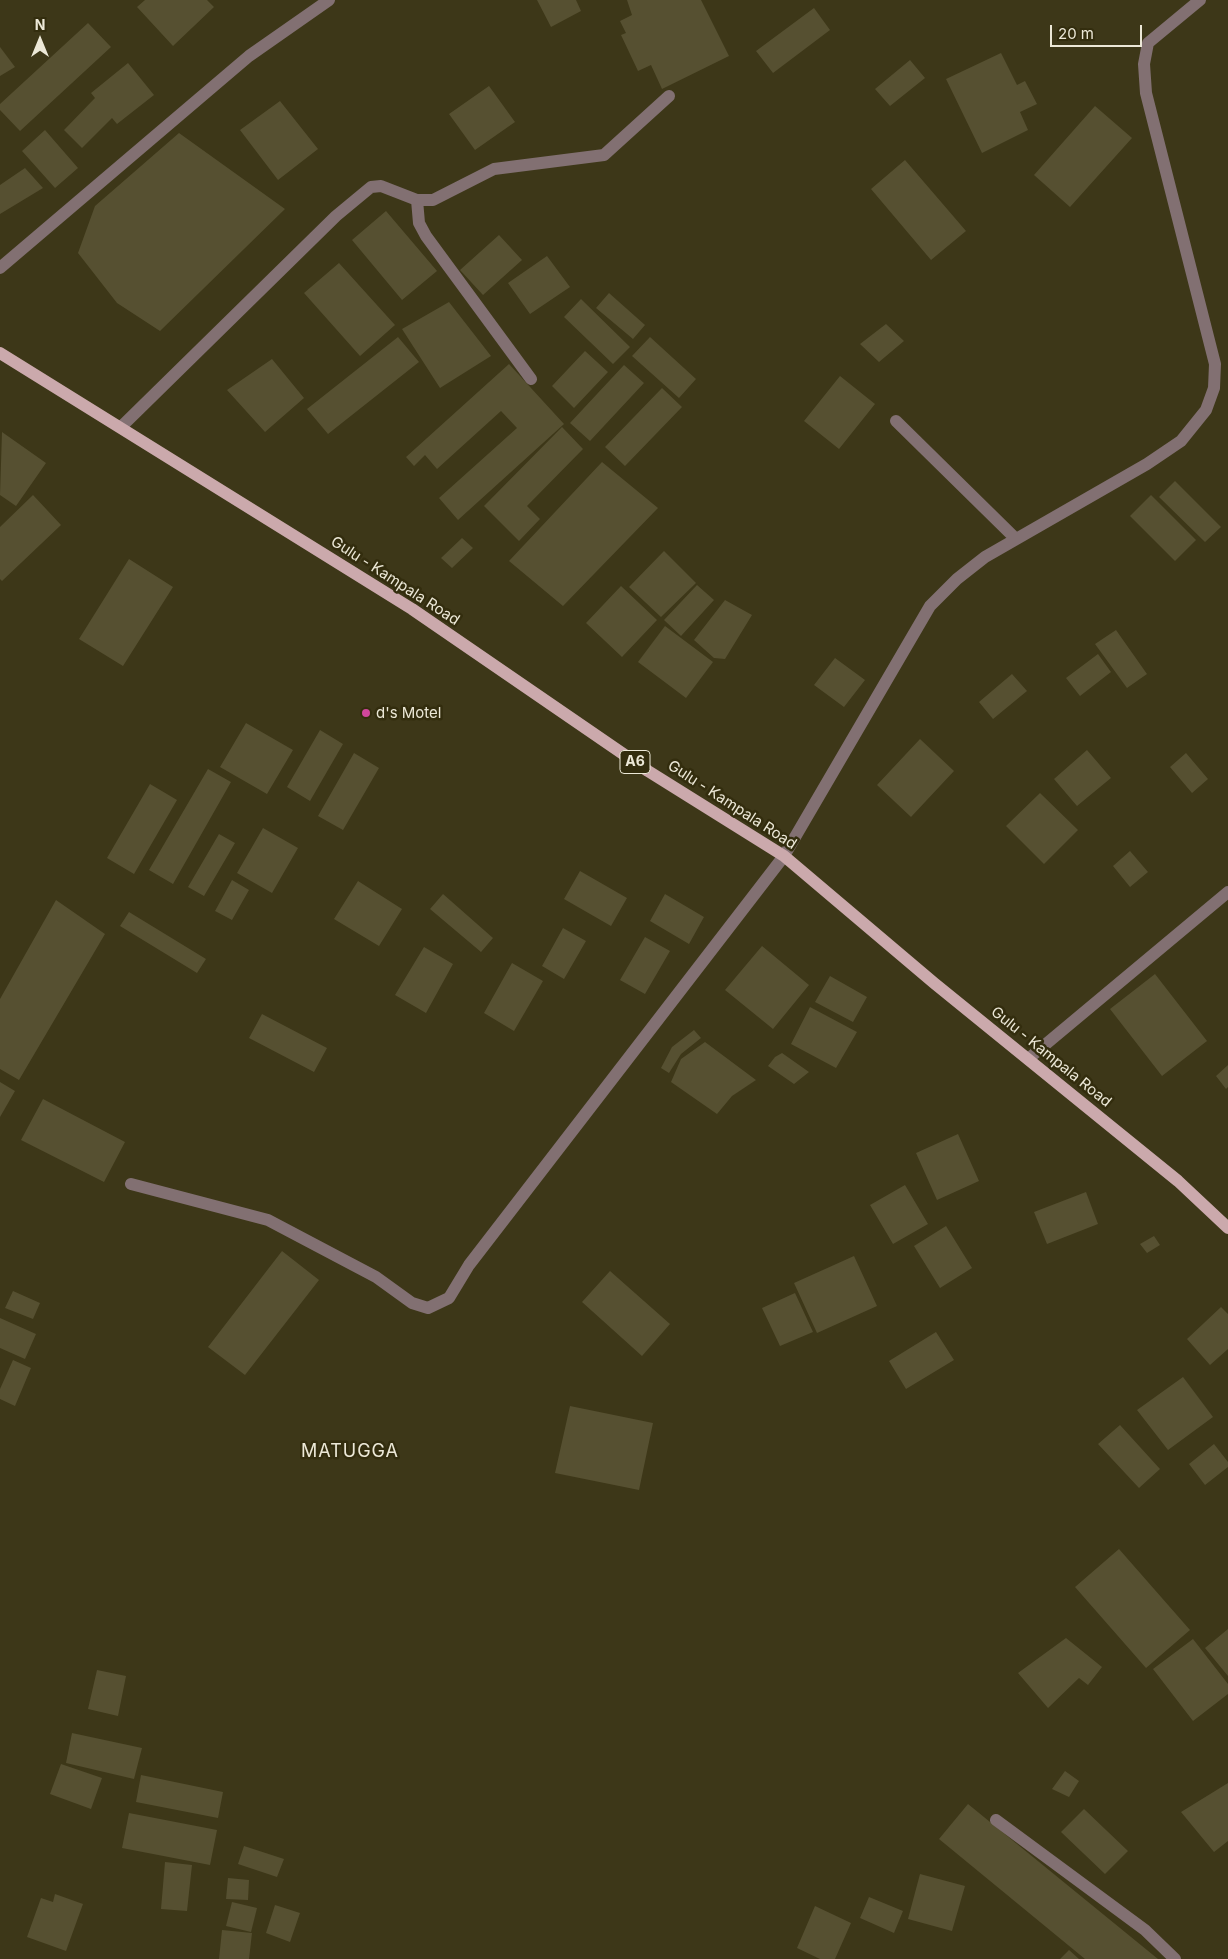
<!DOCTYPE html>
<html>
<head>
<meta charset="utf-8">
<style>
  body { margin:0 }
  #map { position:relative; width:1228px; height:1959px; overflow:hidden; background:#3d3718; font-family:Inter,sans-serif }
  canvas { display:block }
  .north { position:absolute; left:15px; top:15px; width:50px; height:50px; -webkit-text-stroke:4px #332d0e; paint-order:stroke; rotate:0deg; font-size:14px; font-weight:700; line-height:20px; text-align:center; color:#ece8d7 }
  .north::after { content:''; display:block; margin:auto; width:18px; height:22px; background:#ece8d7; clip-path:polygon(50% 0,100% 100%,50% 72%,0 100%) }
  .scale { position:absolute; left:1050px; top:25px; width:92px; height:22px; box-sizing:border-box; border:2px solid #ece8d7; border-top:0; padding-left:6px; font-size:15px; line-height:18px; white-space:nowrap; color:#ece8d7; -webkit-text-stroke:4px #332d0e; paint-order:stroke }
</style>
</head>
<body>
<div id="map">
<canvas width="1228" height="1959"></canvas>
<div class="north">N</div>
<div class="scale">20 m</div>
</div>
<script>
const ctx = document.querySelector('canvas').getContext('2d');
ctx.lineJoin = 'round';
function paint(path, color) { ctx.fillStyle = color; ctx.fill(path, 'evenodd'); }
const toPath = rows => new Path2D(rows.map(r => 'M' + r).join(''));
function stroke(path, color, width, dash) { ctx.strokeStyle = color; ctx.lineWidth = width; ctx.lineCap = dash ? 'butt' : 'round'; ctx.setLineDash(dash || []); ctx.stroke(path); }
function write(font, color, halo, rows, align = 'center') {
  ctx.font = font + ' Inter,sans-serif'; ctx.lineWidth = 5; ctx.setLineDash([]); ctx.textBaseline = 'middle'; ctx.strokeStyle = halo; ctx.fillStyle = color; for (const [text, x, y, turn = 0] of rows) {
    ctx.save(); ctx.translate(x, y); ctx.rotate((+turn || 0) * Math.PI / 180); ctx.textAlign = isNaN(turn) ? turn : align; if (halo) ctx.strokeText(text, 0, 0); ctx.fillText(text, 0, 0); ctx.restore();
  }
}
const building = toPath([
  [145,0,207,0,214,7,173,46,137,7],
  [537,0,576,0,581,11,551,27],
  [627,0,701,0,729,56,662,89,651,65,638,71,621,35,626,33,620,21,632,15],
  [814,8,830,30,773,73,756,51],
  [88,23,111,47,20,131,0,110,0,104],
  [0,47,15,67,0,76],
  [1001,53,1017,85,1025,81,1037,104,1020,112,1028,130,982,153,946,79],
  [910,60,925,78,890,106,875,89],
  [128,63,154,95,117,124,112,118,82,148,64,130,95,98,91,93],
  [489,86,515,122,475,150,449,114],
  [280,101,318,149,278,180,240,130],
  [1095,106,1132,138,1070,207,1034,175],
  [45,130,78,168,55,188,22,151],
  [179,133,285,209,160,331,117,303,78,253,95,206],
  [905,160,966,231,931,260,871,189],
  [25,168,43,188,0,214,0,185],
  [386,211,437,271,402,300,352,240],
  [499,235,522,260,483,295,460,270],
  [547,256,570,287,530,314,508,283],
  [339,263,395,325,360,356,304,293],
  [609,293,645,325,633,339,596,308],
  [581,299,630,347,613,364,564,317],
  [449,302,491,356,440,388,402,329],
  [886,324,904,341,879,362,860,344],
  [398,337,419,362,328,434,307,409],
  [650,337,696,379,679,398,632,356],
  [585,351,608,372,574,408,552,386],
  [272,359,304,398,265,432,227,390],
  [509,364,564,424,458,520,439,498,517,428,501,411,437,469,425,455,414,466,406,457],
  [624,365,644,383,590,441,570,423],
  [840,376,875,404,839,449,804,421],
  [662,388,682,407,625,466,605,447],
  [562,427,583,449,527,506,540,519,519,541,484,506],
  [2,432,46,463,16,506,0,495],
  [602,462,658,508,563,606,509,561],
  [1175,481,1221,527,1205,542,1159,497],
  [33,495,61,525,2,581,0,579,0,527],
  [1151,495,1196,540,1175,561,1130,516],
  [462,538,473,548,452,568,441,558],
  [664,551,696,583,661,617,629,587],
  [129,559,173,587,123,666,79,639],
  [697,585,714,600,681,636,664,620],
  [621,586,657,620,622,657,586,623],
  [725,600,752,615,725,659,714,658,694,640],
  [665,626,713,662,686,698,638,662],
  [1116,630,1147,674,1127,688,1095,644],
  [1098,654,1111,672,1080,696,1066,678],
  [835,658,865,680,844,707,814,685],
  [1012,674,1027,691,993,719,979,702],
  [246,723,293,750,267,794,220,767],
  [320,730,343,744,310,801,287,787],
  [920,739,954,771,911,817,877,785],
  [1087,750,1111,778,1077,806,1054,779],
  [354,753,379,768,343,830,318,816],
  [1186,753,1208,779,1192,793,1170,767],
  [208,769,231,782,173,884,149,870],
  [150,784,177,800,134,874,107,858],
  [1040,793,1078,830,1044,864,1006,826],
  [263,828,298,848,272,893,237,873],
  [219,834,235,843,204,896,188,887],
  [1130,851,1148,872,1130,887,1113,866],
  [580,871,627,898,611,926,564,899],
  [232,880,249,890,232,920,215,911],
  [358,881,402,909,379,946,334,919],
  [443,894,493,938,481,952,430,909],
  [665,894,704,917,689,944,650,921],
  [56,900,105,934,19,1080,0,1069,0,999],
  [129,912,206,959,197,973,120,926],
  [563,928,586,941,564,979,542,966],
  [645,937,670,951,645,994,620,980],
  [762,946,809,985,773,1029,725,990],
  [424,947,453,964,426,1013,395,995],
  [512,963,543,981,514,1031,484,1013],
  [1155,974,1207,1041,1162,1076,1110,1009],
  [830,976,867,997,853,1022,815,1002],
  [810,1007,857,1032,836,1068,791,1044],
  [262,1014,327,1048,314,1072,249,1038],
  [694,1030,701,1038,681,1054,669,1073,661,1068,672,1047],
  [705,1042,756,1080,732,1096,717,1114,671,1082,681,1059],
  [782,1053,809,1072,794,1084,768,1066,775,1057],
  [1228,1065,1228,1087,1226,1089,1216,1076],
  [0,1082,15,1091,0,1117],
  [43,1099,125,1142,104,1182,21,1140],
  [958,1134,979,1181,937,1200,916,1153],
  [905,1185,928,1224,893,1244,870,1205],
  [1086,1192,1098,1224,1047,1244,1034,1212],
  [946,1226,972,1268,940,1288,914,1246],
  [1154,1236,1160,1245,1147,1253,1140,1244],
  [282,1251,319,1280,245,1375,208,1347],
  [854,1256,877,1306,817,1333,794,1283],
  [610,1271,670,1324,642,1356,582,1302],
  [13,1291,40,1303,33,1319,5,1308],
  [795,1293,813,1332,780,1346,762,1308],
  [1221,1307,1228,1314,1228,1349,1210,1365,1187,1339],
  [0,1318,36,1334,25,1359,0,1348],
  [936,1332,954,1360,906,1389,889,1361],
  [13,1360,31,1368,15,1406,0,1399,0,1389],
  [1183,1377,1213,1417,1168,1450,1137,1410],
  [570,1406,653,1423,639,1490,555,1473],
  [1120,1425,1160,1469,1139,1488,1098,1444],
  [1214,1444,1228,1462,1228,1467,1205,1485,1189,1464],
  [1119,1549,1190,1630,1146,1668,1075,1587],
  [1228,1629,1228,1676,1205,1648],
  [1066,1638,1102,1667,1088,1685,1079,1678,1048,1708,1018,1673],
  [1193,1639,1228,1684,1228,1694,1193,1721,1153,1669],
  [97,1670,126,1676,118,1716,88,1709],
  [72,1733,142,1748,134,1779,66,1763],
  [61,1764,102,1778,91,1809,50,1794],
  [1065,1771,1079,1781,1069,1797,1052,1789],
  [141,1775,223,1792,218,1818,136,1802],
  [1228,1783,1228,1841,1214,1852,1181,1812],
  [968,1804,1158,1959,1085,1959,939,1839],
  [1084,1809,1128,1851,1105,1874,1061,1832],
  [129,1813,217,1830,210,1865,122,1848],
  [244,1846,284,1859,277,1877,238,1864],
  [165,1862,192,1865,187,1911,161,1909],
  [920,1874,965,1886,952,1931,908,1919],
  [228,1878,249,1880,248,1900,226,1899],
  [55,1894,83,1904,66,1951,27,1937,41,1898,53,1902],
  [869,1897,903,1911,894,1933,860,1918],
  [232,1902,257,1908,251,1932,226,1926],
  [275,1905,300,1913,290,1942,266,1933],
  [815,1906,851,1923,835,1959,820,1959,797,1948],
  [222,1930,252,1933,249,1959,219,1959],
  [1069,1950,1079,1959,1060,1959]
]);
const minor = toPath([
  [417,200,419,223,426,236,531,379],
  [0,268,249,56,329,0],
  [896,421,1016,539],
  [121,427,336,216,371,187,381,186,417,200,433,200,494,169,604,155,669,96],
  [1028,1059,1228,892],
  [131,1184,268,1220,376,1277,412,1303,428,1308,449,1298,469,1265,784,856,930,606,957,579,985,557,1147,464,1181,441,1206,410,1214,388,1215,364,1146,93,1144,64,1148,43,1200,0],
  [996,1820,1145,1930,1175,1959]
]);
const major = toPath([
  [0,353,412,609,648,771,784,856,934,983,1178,1181,1228,1228]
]);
const markers = [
  [366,713,5,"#d1479c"]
];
const shields = [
  [635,762,30]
];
const shieldNames = [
  ["A6",635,762]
];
const streetNames = [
  ["Gulu - Kampala Road",395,581,33],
  ["Gulu - Kampala Road",732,805,33],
  ["Gulu - Kampala Road",1051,1057,39]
];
const poiNames = [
  ["d's Motel",376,713]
];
const quarterNames = [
  ["MATUGGA",350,1452]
];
paint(building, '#565031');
stroke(minor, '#827072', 12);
stroke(major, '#cba9ac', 12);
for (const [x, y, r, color] of markers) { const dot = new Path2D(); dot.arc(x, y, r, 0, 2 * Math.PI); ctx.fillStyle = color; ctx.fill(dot); stroke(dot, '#332d0e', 2); }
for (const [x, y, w] of shields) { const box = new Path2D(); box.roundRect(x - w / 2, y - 11.5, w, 23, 4); ctx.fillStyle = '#332d0e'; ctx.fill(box); stroke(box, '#ece8d7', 1); }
write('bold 14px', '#ece8d7', null, shieldNames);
write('15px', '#ece8d7', '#332d0e', streetNames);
write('15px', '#ece8d7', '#332d0e', poiNames, 'left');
ctx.letterSpacing = '1px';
write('18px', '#ece8d7', '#332d0e', quarterNames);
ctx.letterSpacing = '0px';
</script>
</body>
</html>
